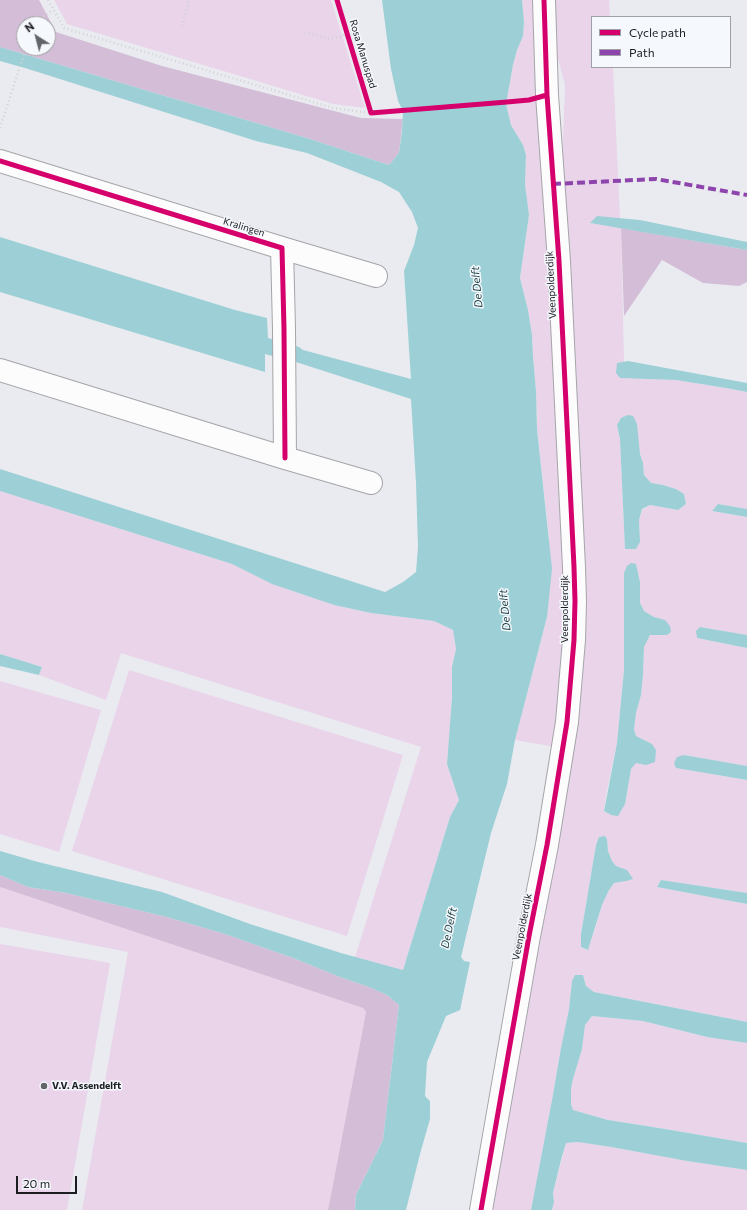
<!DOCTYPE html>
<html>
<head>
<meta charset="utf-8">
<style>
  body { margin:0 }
  #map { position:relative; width:747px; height:1210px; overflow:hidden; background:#eaebf0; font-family:Commissioner,sans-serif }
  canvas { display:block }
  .legend { position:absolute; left:591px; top:16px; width:140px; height:52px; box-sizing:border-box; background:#f5f8fd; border:1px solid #9ea0a5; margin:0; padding:5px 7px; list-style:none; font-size:12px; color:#1c1d21 }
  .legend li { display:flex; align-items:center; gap:8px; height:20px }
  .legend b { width:20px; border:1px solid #9ea0a5 }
  .north { position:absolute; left:16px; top:16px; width:40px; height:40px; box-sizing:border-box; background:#f5f8fd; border:1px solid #9ea0a5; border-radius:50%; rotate:324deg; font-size:11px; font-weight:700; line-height:16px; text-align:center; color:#1c1d21 }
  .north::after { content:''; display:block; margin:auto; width:14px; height:18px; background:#646569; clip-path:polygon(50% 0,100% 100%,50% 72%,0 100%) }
  .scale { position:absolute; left:16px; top:1176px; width:61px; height:18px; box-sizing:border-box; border:2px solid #1c1d21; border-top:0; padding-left:5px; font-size:12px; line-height:14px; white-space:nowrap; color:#1c1d21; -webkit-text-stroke:3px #f5f8fd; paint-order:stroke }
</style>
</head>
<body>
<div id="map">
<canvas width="747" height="1210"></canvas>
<ul class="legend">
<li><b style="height:5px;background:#d6006c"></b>Cycle path</li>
<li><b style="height:5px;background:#8e44ad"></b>Path</li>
</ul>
<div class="north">N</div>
<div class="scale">20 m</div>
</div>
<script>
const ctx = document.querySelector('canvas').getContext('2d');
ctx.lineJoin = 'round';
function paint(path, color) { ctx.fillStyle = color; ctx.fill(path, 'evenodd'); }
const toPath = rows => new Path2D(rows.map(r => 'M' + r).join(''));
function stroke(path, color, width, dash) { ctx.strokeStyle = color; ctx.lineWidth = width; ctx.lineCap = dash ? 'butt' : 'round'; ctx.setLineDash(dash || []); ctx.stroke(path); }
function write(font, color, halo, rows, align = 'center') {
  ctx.font = font + ' Commissioner,sans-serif'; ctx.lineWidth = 3; ctx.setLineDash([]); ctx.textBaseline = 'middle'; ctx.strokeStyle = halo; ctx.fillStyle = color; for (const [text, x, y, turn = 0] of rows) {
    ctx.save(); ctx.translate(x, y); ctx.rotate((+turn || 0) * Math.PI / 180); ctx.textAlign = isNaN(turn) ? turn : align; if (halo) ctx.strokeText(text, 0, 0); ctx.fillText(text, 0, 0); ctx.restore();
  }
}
const green = toPath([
  [54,0,331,0,365,108,333,104,67,24],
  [522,0,536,0,566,603,556,747,515,740,547,617,549,537,537,429,536,391,533,357,532,335,528,310,520,278,529,215,525,184,526,155,523,145,511,125,506,104,513,65,517,50,523,36,524,22],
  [552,0,609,0,610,17,592,17,592,67,613,67,620,218,615,218,590,223,621,228,624,362,617,363,620,378,676,380,726,388,747,392,747,509,718,504,712,511,747,517,747,635,700,627,697,638,747,648,747,766,684,755,676,768,747,780,747,893,661,880,657,887,747,904,747,1022,594,992,586,986,583,975,572,981,569,1009,561,1048,552,1100,531,1210,487,1210,550,865,579,467,576,362,561,194,565,85,555,48],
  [628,416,638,441,640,454,643,463,644,475,651,483,663,485,676,489,684,494,686,504,678,510,650,505,642,510,639,520,640,542,636,549,625,549,620,439,617,425,621,418],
  [636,564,640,582,640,603,644,611,654,617,665,620,667,635,650,635,644,647,643,675,641,695,636,713,634,729,636,736,652,744,646,765,636,762,631,769,625,804,611,815,604,811,606,795,617,743,624,670,624,573],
  [605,836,607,839,608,851,612,861,616,866,627,870,626,881,614,883,609,890,602,905,592,939,587,950,581,947,581,934,596,845,599,837],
  [0,491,232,564,272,584,334,605,371,613,434,621,453,630,456,649,452,667,452,697,447,764,459,800,450,817,403,970,355,957,421,747,121,653,106,700,39,675,42,667,0,654],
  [129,670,403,755,347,936,72,851],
  [0,681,101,710,59,852,0,834],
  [0,887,363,1008,366,1012,328,1210,82,1210,128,952,0,927],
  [0,944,110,963,67,1210,0,1210],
  [592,1016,643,1021,707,1037,747,1043,747,1143,659,1128,608,1120,573,1110,571,1104,571,1089,573,1079,582,1049,585,1025],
  [578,1142,611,1147,687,1161,747,1170,747,1210,552,1210,554,1202,553,1193,566,1143]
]);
const forest = toPath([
  [0,0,39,0,56,32,162,66,361,118,403,119,399,153,389,165,310,139,0,47],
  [24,24,48,24,48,48,24,48],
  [621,228,747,250,747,282,739,286,703,283,662,260,624,316],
  [0,875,28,887,66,893,167,917,225,934,293,958,340,977,369,987,387,995,399,1005,383,1140,356,1195,355,1210,328,1210,366,1012,363,1008,0,887]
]);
const water = toPath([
  [382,0,522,0,524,22,523,36,517,50,513,65,506,104,511,125,523,145,526,155,525,184,529,215,520,278,528,310,532,335,533,357,536,391,537,429,552,569,547,617,515,740,507,784,491,833,474,903,461,957,464,961,470,962,460,1010,446,1016,427,1062,425,1096,430,1101,430,1119,420,1154,406,1210,355,1210,356,1195,383,1140,399,1005,387,995,369,987,340,977,293,958,225,934,167,917,66,893,28,887,0,875,0,851,38,862,162,892,250,924,341,953,403,970,450,817,459,800,447,764,452,697,452,667,456,649,453,630,434,621,371,613,334,605,272,584,232,564,0,491,0,469,385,592,403,582,416,572,418,547,416,483,411,399,299,363,265,354,265,372,0,292,0,237,235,310,267,318,268,338,299,347,303,350,411,379,404,271,414,245,418,228,412,212,399,192,381,182,307,153,256,141,25,68,0,61,0,47,310,139,389,165,399,153,402,131,403,111,398,101,391,69],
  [597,216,640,220,747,242,747,250,590,223],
  [628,361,747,383,747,392,726,388,676,380,620,378,616,373,617,363],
  [628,415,633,416,637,424,640,454,643,463,644,475,651,483,663,485,676,489,684,494,686,504,678,510,650,505,642,509,639,520,640,542,636,549,625,549,620,439,617,425,621,418],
  [718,504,747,509,747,517,712,511],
  [631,563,636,564,640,582,640,603,644,611,654,617,665,620,670,626,671,632,667,635,650,635,644,647,643,675,641,695,636,713,634,729,636,736,652,744,656,750,655,762,646,765,636,763,631,769,625,804,618,816,611,815,604,811,617,743,624,670,624,573,627,566],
  [700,627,747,635,747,648,697,638,696,631],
  [0,654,42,667,39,675,0,666],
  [684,755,747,766,747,780,676,768,674,763,677,757],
  [605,836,607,839,608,851,612,861,616,866,627,870,633,879,626,881,614,883,609,890,602,905,588,950,581,947,581,934,596,845,599,837],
  [661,880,747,893,747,904,657,887],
  [575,975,583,975,586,986,594,992,747,1022,747,1043,707,1037,643,1021,592,1016,585,1025,582,1049,573,1079,571,1089,571,1104,573,1110,608,1120,659,1128,747,1143,747,1170,687,1161,611,1147,578,1142,566,1143,561,1160,553,1193,554,1202,552,1210,531,1210,552,1100,561,1048,569,1009,572,981]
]);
const path = toPath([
  [48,0,64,28,333,108,371,113],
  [34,24,35,22,53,10],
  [182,26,189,0],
  [305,32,329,39,343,36,347,30],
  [0,128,26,48]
]);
const minor = toPath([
  [0,161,282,248,284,329,285,458],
  [282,248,376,276],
  [0,370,285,458,371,483],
  [481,1210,529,936,547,845,567,722,574,640,575,601,574,567,559,261,547,95,544,0]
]);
const quiet = toPath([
  [553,184,656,179,747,195]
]);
const cycleway = toPath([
  [337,0,371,113,507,102,529,100,547,95],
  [0,161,282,248,284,329,285,458],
  [481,1210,529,936,547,845,567,722,574,640,575,601,574,567,559,261,547,95,544,0]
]);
const markers = [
  [44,1086,4,"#646569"]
];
const streetNames = [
  ["Rosa Manuspad",363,54,73],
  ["Kralingen",244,227,17],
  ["Veenpolderdijk",551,285,-93],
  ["Veenpolderdijk",565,609,-90],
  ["Veenpolderdijk",522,927,-79]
];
const poiNames = [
  ["V.V. Assendelft",52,1086]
];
const waterNames = [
  ["De Delft",477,287,-95],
  ["De Delft",505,610,-95],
  ["De Delft",449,928,-78]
];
paint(green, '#e9d4ea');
paint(forest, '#d4bdd6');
paint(water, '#9cd0d6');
stroke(minor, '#a4a5a9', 24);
stroke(path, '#d1d2d3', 2.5, [1, 3]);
stroke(minor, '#fcfcfd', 22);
stroke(quiet, '#8e44ad', 4, [8, 4]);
stroke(cycleway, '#d6006c', 5);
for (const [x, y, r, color] of markers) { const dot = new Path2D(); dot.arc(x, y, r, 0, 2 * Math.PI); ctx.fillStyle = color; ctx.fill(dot); stroke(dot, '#f5f8fd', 1.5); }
write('10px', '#1c1d21', '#f5f8fd', streetNames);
write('bold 10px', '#1c1d21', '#f5f8fd', poiNames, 'left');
write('italic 11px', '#1f4345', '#f5f8fd', waterNames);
</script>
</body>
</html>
